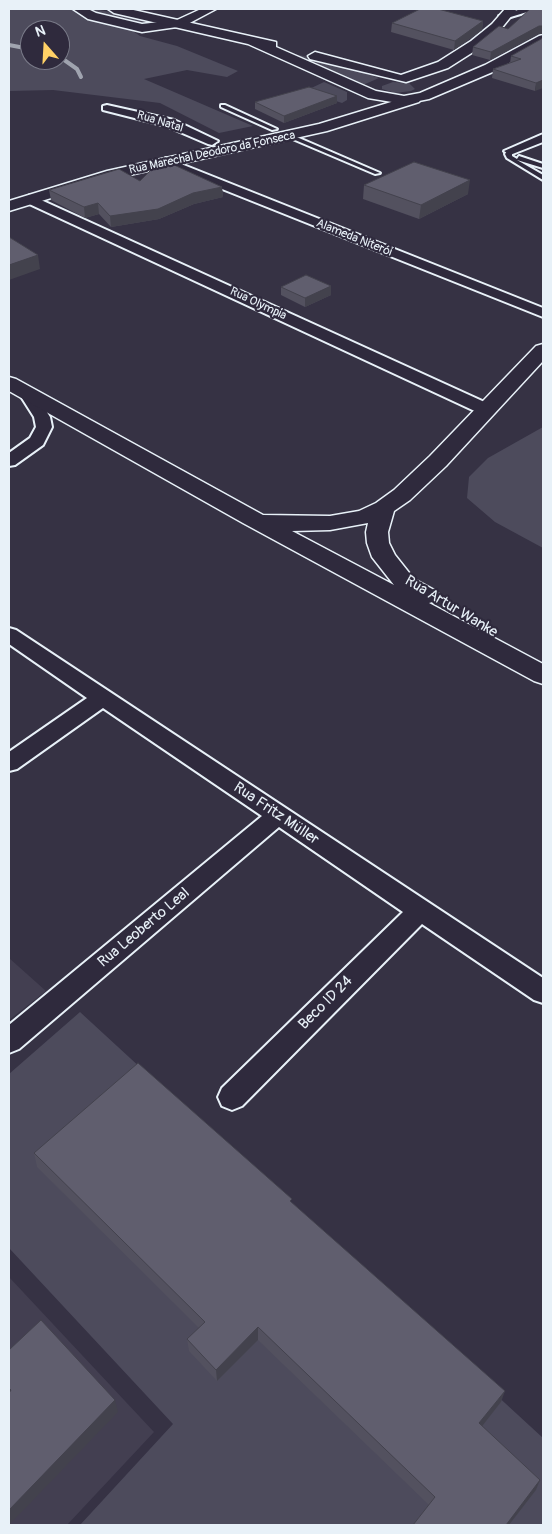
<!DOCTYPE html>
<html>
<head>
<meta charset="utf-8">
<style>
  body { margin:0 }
  #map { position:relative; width:552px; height:1534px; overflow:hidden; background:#363244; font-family:Pangolin,sans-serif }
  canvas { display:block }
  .frame { position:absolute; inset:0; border:10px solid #e8f1f8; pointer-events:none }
  .north { position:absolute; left:20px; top:20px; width:50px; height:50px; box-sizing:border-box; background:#2f2a3d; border:1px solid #797a88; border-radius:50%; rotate:341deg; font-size:14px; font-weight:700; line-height:20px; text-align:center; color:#e8f1f8 }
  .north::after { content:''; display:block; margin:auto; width:18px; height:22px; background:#ffd166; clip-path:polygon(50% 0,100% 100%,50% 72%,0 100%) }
</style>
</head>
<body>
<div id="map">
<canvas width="552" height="1534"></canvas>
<div class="frame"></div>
<div class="north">N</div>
</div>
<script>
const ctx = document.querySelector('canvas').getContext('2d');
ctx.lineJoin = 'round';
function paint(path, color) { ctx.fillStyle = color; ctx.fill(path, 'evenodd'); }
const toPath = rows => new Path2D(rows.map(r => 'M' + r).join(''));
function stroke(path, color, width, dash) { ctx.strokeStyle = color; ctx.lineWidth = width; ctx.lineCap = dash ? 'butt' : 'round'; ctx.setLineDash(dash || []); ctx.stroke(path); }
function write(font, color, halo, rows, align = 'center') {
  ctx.font = font + ' Pangolin,sans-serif'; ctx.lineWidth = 4.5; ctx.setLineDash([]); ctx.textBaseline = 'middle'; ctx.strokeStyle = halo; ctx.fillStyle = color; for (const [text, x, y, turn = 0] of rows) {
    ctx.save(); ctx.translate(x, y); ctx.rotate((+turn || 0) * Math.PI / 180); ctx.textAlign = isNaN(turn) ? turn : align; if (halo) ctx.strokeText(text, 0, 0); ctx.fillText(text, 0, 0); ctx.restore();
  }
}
const built = toPath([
  [9,958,46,991,9,1020],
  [9,1277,154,1432,67,1525,9,1525]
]);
const green = toPath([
  [9,9,99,10,162,22,130,29,140,36,177,46,238,71,227,77,187,70,144,79,253,126,219,133,160,103,53,90,9,91],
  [30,30,60,30,60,60,30,60],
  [288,53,324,60,379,78,363,85],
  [324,82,347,92,347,100,342,103,305,91],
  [393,82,409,83,415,89,411,91,395,93,382,89,382,86],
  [543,427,543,548,495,522,467,498,469,477,488,458],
  [80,1012,543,1438,543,1525,80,1525,173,1424,9,1248,9,1074]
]);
const stream = toPath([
  [9,45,30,49],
  [60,57,77,69,81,77]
]);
const lane = toPath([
  [221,105,225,105,277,129,272,130,221,107,221,105],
  [288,135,292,135,380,173,375,174,288,137,288,135],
  [508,150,512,150,512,156,517,159,519,156,543,164,543,168,517,160,543,175,543,180,507,158,505,154,508,150]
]);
const street = toPath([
  [521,9,537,9,504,19,499,16,521,9],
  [107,105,174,120,218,141,212,145,208,144,166,126,103,110,103,106,107,105],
  [543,134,543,142,510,155,504,151,543,134],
  [166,158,543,308,543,317,162,165,160,162,166,158],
  [30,195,491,405,493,409,491,413,485,414,479,413,25,202,23,199,30,195],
  [28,390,36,395,50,417,52,427,43,445,15,465,9,466,9,453,30,438,36,427,34,417,20,395,28,390],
  [9,628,16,630,543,978,543,1003,534,1000,422,924,242,1106,232,1110,222,1106,218,1097,222,1088,403,912,279,827,19,1049,9,1053,9,1025,262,816,103,708,17,769,9,771,9,752,87,698,9,644,9,628]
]);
const secondary = toPath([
  [73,9,88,9,96,13,142,24,177,20,201,9,216,9,184,26,142,32,88,19,73,9],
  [414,95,419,96,421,99,419,102,327,131,116,178,9,211,9,201,107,171,319,124,414,95],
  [543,344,543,361,446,466,410,500,394,511,388,532,389,543,395,555,414,579,436,591,440,596,436,601,429,603,543,664,543,684,534,681,243,523,9,391,9,377,16,379,263,515,330,516,359,511,376,503,394,490,430,456,536,346,543,344],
  [368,523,366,532,367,543,372,557,394,585,292,531,330,530,368,523]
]);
const primary = toPath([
  [108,9,129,9,276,42,276,47,376,91,404,96,420,93,485,65,539,36,543,35,543,44,495,71,429,99,404,104,368,98,248,44,114,13,108,9],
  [505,9,517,9,500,30,481,47,448,68,406,82,310,59,308,56,315,52,401,75,438,62,471,41,492,24,505,9]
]);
const wall = toPath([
  [543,9,543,34,538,34,490,60,472,55,473,47,508,29],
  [483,21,482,30,454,50,391,32,392,23],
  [543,38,535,91,492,78,493,69,510,63,511,56],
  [337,96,337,103,284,123,255,109,255,102],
  [140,181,222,187,223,197,194,204,159,219,111,227,99,214,85,218,51,200,49,190],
  [364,185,468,194,419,219,363,199],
  [281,287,331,295,305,307,281,295],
  [34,1153,292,1203,501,1402,482,1426,540,1480,536,1490,509,1525,413,1525,429,1505,258,1340,217,1381,189,1351,187,1339,199,1328,37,1167]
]);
const shadedWall = toPath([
  [483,21,482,30,454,50,455,41],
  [539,26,543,26,543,34,538,34,490,60,491,52],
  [543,80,543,88,535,91,536,83],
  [337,96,337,103,284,123,284,116],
  [470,180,468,194,419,219,421,205],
  [222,187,223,197,194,204,159,219,111,227,110,216,193,193],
  [98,203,99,214,85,218,84,207],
  [38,255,40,269,9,280,9,265],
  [331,286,331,295,305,307,305,298],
  [258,1327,258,1340,217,1381,216,1370],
  [505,1391,501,1402,476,1434,479,1423],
  [115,1400,118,1412,9,1525,9,1510],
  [540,1480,536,1490,509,1525,506,1525]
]);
const building = toPath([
  [420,9,438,9,483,21,455,41,392,23,420,9],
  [530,9,543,9,543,26,539,26,491,52,473,47,499,26,508,29,530,9],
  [543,38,543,80,536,83,493,69,521,59,511,56,543,38],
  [309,87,337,96,284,116,255,102,309,87],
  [414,162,470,180,421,205,364,185,414,162],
  [172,164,222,187,193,193,158,209,110,216,98,203,84,207,49,190,119,169,140,181,153,168,172,164],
  [9,237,38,255,9,265,9,237],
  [306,275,331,286,305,298,281,287,306,275],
  [138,1063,292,1199,290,1201,505,1391,479,1423,540,1480,506,1525,413,1525,435,1497,258,1327,216,1370,187,1339,205,1322,34,1153,138,1063],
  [41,1320,115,1400,9,1510,9,1393,11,1390,9,1388,9,1350,41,1320]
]);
const farStreetnames = [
  ["Rua Natal",160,122,17],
  ["Rua Marechal Deodoro da Fonseca",212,153,-12],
  ["Alameda Niterói",354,238,22],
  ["Rua Olympia",258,304,25]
];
const streetNames = [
  ["Rua Artur Wanke",451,607,31],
  ["Rua Fritz Müller",276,814,34],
  ["Rua Leoberto Leal",144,928,-40],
  ["Beco ID 24",326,1003,-45]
];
paint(built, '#433f51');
paint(green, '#4d4b5c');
stroke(stream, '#a0a4af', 4);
stroke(lane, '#e8f1f8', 4);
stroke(street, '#e8f1f8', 4);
stroke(secondary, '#e8f1f8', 3);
stroke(primary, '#e8f1f8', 3);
paint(lane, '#2f2a3d');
paint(street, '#2f2a3d');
paint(secondary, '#2f2a3d');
paint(primary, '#2f2a3d');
paint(wall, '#53515f');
paint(shadedWall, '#43424d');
paint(building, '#605e6e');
stroke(building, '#43424d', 1);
write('12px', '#e8f1f8', '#2f2a3d', farStreetnames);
write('15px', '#e8f1f8', '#2f2a3d', streetNames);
</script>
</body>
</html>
